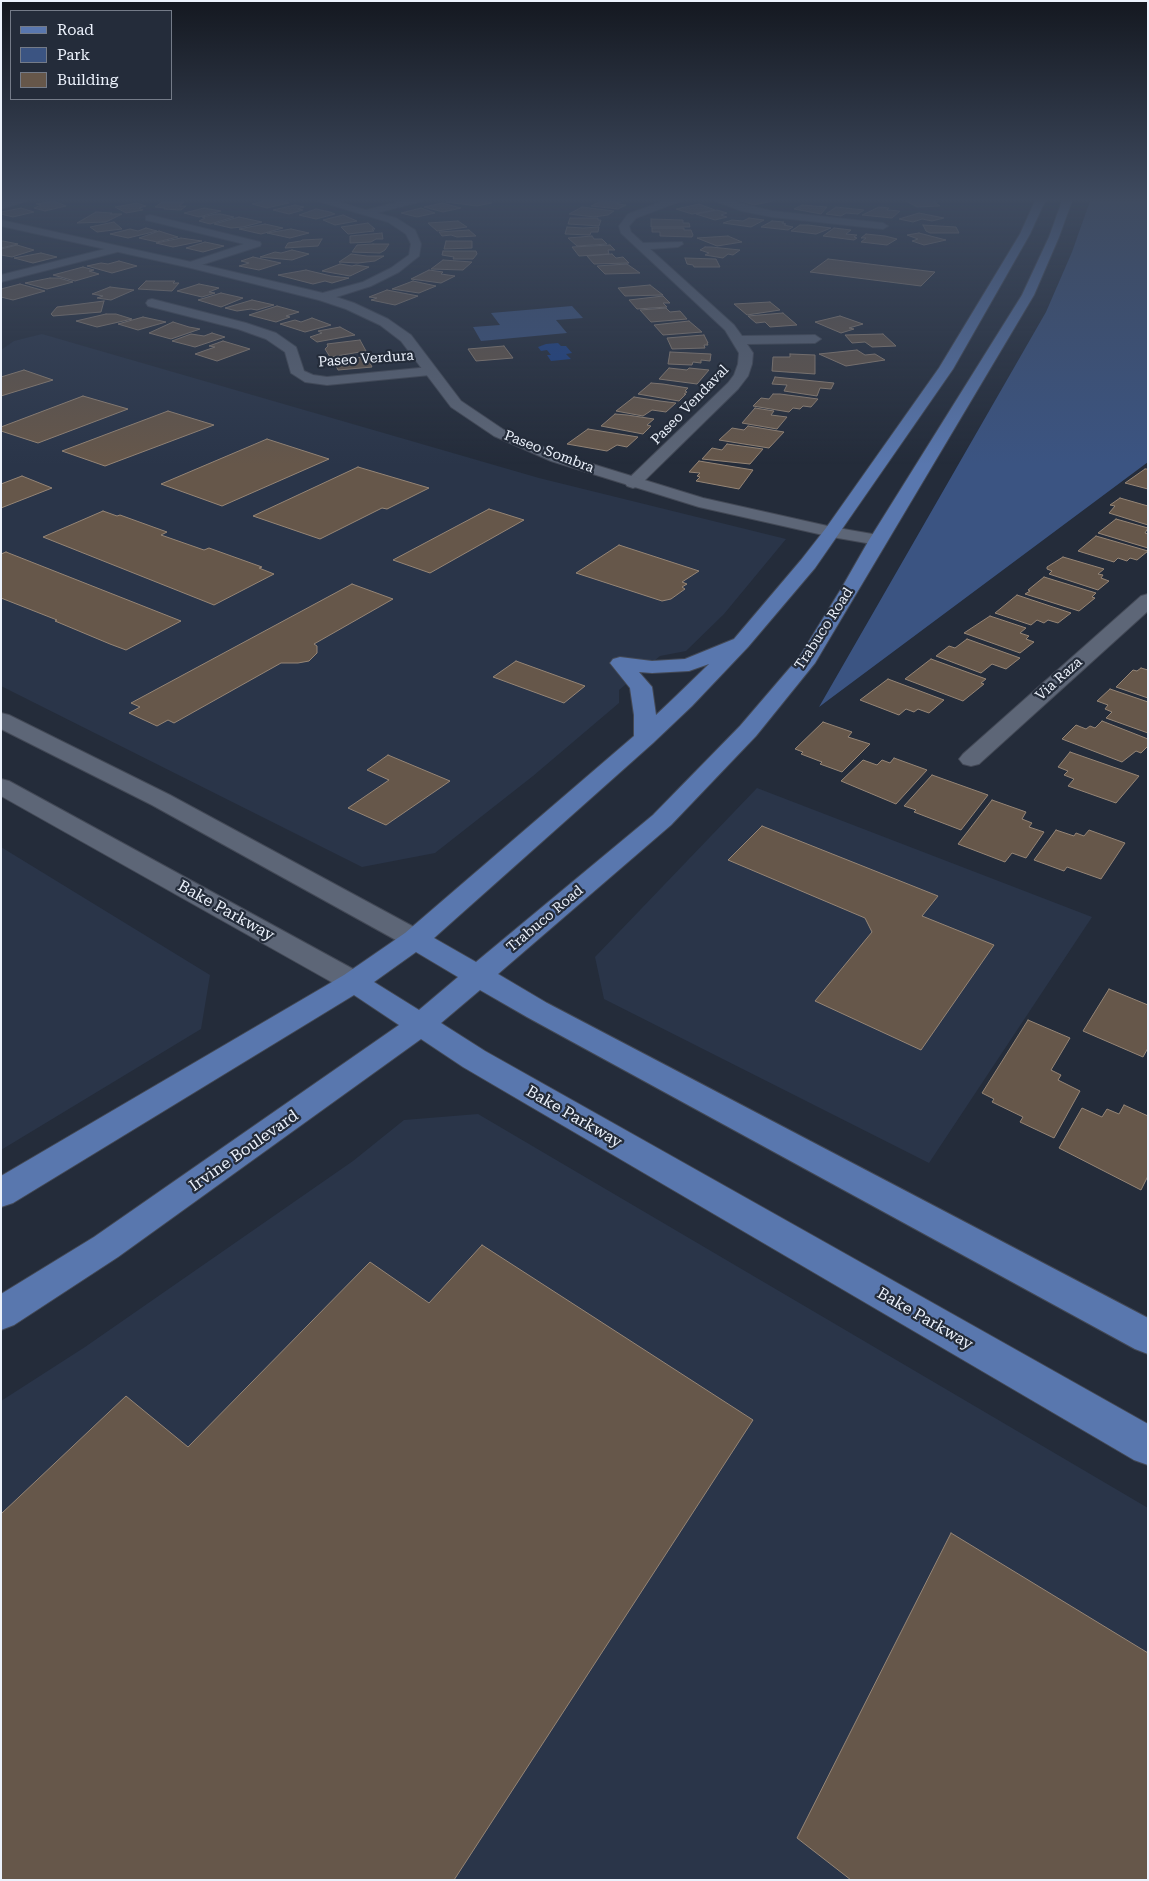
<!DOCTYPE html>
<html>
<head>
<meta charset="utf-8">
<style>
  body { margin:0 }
  #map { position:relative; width:1149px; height:1881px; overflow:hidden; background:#242c3a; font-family:"Roboto Serif",serif }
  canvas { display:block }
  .frame { position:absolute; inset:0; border:2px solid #ecf2fc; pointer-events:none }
  .legend { position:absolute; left:10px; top:10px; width:162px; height:90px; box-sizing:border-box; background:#242c3a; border:1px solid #747b88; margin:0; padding:6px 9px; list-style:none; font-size:15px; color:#ecf2fc }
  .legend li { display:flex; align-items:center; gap:10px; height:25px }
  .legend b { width:25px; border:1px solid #747b88 }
</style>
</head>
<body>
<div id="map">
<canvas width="1149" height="1881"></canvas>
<div class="frame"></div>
<ul class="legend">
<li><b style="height:6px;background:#5977ae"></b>Road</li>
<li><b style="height:14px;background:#3b5482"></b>Park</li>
<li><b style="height:14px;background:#66574a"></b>Building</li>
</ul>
</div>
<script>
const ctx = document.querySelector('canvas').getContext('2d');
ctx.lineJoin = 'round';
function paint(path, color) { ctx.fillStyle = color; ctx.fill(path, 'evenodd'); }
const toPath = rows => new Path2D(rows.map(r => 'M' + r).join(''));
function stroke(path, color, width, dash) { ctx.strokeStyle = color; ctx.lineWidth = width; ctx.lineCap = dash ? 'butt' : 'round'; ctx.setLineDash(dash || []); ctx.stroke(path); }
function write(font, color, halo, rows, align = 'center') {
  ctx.font = font + ' "Roboto Serif",serif'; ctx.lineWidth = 4.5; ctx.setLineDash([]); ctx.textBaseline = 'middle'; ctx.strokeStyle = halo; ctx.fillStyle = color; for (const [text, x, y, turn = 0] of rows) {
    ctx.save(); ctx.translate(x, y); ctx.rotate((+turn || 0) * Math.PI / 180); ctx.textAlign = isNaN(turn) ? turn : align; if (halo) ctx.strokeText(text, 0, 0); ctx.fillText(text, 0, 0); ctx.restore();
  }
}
const built = toPath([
  [42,334,539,478,786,539,724,614,686,651,660,656,619,690,619,703,533,776,435,853,362,867,1,686,1,350,14,341],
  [757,788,1092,917,929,1163,604,999,595,957],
  [1,847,210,975,201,1029,1,1150],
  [478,1114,1148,1508,1148,1880,1,1880,1,1401,85,1347,353,1161,404,1120]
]);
const green = toPath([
  [1090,201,1148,201,1148,462,819,707,1046,312,1072,252],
  [572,306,583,318,556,320,567,333,481,341,473,327,500,325,491,313]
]);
const water = toPath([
  [558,343,561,346,566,346,572,353,566,354,571,359,551,361,547,355,551,355,547,350,541,351,538,347,546,344]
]);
const building = toPath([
  [54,201,66,206,45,211,34,208,41,205,36,204,54,201],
  [264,201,282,201,289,203,267,208,252,204,264,201],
  [450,201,486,201,492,203,477,206,446,202,450,201],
  [601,201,621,202,617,204,626,205,618,209,591,206,601,201],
  [741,201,773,201,754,205,741,201],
  [906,201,936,201,938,202,934,202,940,206,917,207,906,201],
  [162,202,184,202,179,206,186,206,181,210,164,209,165,208,155,207,162,202],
  [137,203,146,206,139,208,143,210,126,213,115,207,137,203],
  [442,203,461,208,443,212,424,207,442,203],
  [699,204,715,210,692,214,676,209,699,204],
  [295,205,304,207,298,209,303,210,289,214,273,210,295,205],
  [802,205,827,207,821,214,794,209,802,205],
  [582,207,614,211,608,215,594,217,569,214,582,207],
  [836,207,864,210,858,214,846,213,841,216,826,214,836,207],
  [879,207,889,208,887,210,900,211,892,218,862,215,879,207],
  [21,208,34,212,13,217,1,214,1,212,21,208],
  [204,208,221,211,199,217,184,213,204,208],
  [421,208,435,213,417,217,401,213,421,208],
  [316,209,330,212,335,214,316,219,299,215,316,209],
  [717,210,727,213,721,215,727,217,715,220,696,214,717,210],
  [96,212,112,213,110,214,122,214,106,222,77,223,96,212],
  [919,213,944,218,932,221,922,219,913,222,899,219,919,213],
  [216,214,221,214,234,217,210,224,199,221,205,218,202,217,216,214],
  [343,215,357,221,335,225,323,220,343,215],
  [239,217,262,222,243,227,231,228,214,224,239,217],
  [570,218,598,218,598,220,601,220,599,226,585,225,568,224,570,218],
  [749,218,764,220,751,227,723,223,732,220,743,221,749,218],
  [651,219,683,220,683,223,689,223,690,227,651,227,651,219],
  [458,221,467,227,437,231,428,223,458,221],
  [772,221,784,222,782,223,786,224,784,225,793,227,788,230,761,227,772,221],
  [114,222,122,229,97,232,90,227,114,222],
  [368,223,375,229,372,229,374,231,348,234,341,227,368,223],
  [265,224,283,228,261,234,239,229,265,224],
  [800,225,808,225,831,228,816,234,791,231,800,225],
  [923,225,956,227,959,233,930,233,926,231,923,225],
  [567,227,583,228,599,227,598,232,591,232,590,235,565,234,567,227],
  [146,228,157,231,128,238,110,234,130,229,138,231,146,228],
  [652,228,684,228,684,230,691,230,693,235,692,237,660,236,660,232,652,232,652,228],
  [834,228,851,230,846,234,857,235,854,237,857,238,854,240,823,236,834,228],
  [291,229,309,233,290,238,267,233,291,229],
  [469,230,476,236,457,237,451,235,442,236,439,232,469,230],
  [159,231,178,237,157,242,139,238,159,231],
  [382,233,383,239,376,239,371,242,350,243,350,236,382,233],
  [919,233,946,240,924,245,912,241,918,239,907,235,919,233],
  [866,234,885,236,897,239,887,245,861,242,866,238,861,238,866,234],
  [592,236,594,239,602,239,607,244,577,246,568,238,592,236],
  [728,236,742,242,717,246,697,238,728,236],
  [181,238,202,241,173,247,156,243,181,238],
  [322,239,318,246,285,248,288,243,301,241,302,240,322,239],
  [1,241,3,241,18,244,1,248,1,241],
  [446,241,472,241,472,248,444,249,446,241],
  [205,242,224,246,203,252,186,248,205,242],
  [373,244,389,244,385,250,380,253,352,252,357,245,373,244],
  [17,245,34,250,12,257,1,255,1,249,17,245],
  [610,245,615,250,608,250,609,254,579,256,572,247,610,245],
  [705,247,711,247,740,250,733,255,728,254,723,258,705,255,709,253,700,250,705,247],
  [292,250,309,254,292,260,260,257,275,252,281,253,292,250],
  [443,251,476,251,477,254,473,259,453,259,454,257,442,255,443,251],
  [41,253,57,257,33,263,14,258,41,253],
  [351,254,367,256,384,256,375,261,358,263,339,262,351,254],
  [612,254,616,258,623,257,629,263,594,264,587,256,612,254],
  [253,257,281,263,259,270,239,266,249,263,241,261,253,257],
  [685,258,716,259,720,267,694,267,693,265,687,264,685,258],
  [828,259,935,272,921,286,810,272,828,259],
  [443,260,472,262,463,270,431,269,443,260],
  [119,261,137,266,112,273,87,266,101,263,108,264,119,261],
  [340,264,352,266,356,265,369,267,350,276,322,271,340,264],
  [627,264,640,273,605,274,597,266,627,264],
  [83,267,94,270,89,271,99,274,75,281,53,275,83,267],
  [306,270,331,276,349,278,332,283,325,281,313,284,278,275,306,270],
  [429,270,443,272,441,274,455,276,441,283,411,279,429,270],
  [50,278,59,278,73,282,47,289,25,283,50,278],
  [146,281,175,281,173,283,179,283,172,291,138,289,146,281],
  [413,281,436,286,419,293,392,289,413,281],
  [20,284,45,291,13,300,1,297,1,289,20,284],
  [199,284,219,288,209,292,215,293,202,297,177,291,199,284],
  [650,285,663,295,625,296,618,288,650,285],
  [110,287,134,290,111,300,97,298,103,296,92,294,110,287],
  [387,290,418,296,395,305,371,300,377,298,369,297,387,290],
  [221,293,243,298,221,307,198,300,221,293],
  [663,296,670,303,663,303,667,307,637,309,629,300,663,296],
  [252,300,274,305,257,310,251,309,237,311,225,308,252,300],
  [104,301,101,312,53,316,51,314,57,307,104,301],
  [770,302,780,310,747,315,734,304,770,302],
  [277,306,299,312,286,316,290,317,276,322,249,315,277,306],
  [666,308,670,312,680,311,687,319,651,322,640,310,666,308],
  [783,313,797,325,770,327,765,322,756,323,748,316,783,313],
  [106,314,116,314,132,319,97,327,76,321,106,314],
  [840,316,863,324,849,328,854,329,841,333,815,322,840,316],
  [143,317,166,322,138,330,118,324,143,317],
  [312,318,331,325,305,332,280,324,295,320,301,322,312,318],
  [689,321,702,332,663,335,654,325,689,321],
  [173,322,189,327,200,329,171,339,149,333,173,322],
  [340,327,355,335,317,342,310,337,322,333,318,331,340,327],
  [212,333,225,337,195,347,172,341,191,334,204,336,212,333],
  [883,334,896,346,872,347,865,342,852,343,845,335,883,334],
  [704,335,708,343,707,343,708,345,704,345,705,348,672,349,667,338,704,335],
  [360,340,366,351,330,357,325,349,328,346,327,344,360,340],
  [223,341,250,349,217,361,195,354,215,347,209,346,223,341],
  [504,346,513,358,476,361,468,349,504,346],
  [857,350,865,355,875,354,885,360,846,366,819,354,857,350],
  [670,352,711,354,710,361,701,360,701,363,693,362,692,365,668,364,670,352],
  [790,354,815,355,815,374,772,371,773,357,790,357,790,354],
  [352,357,352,358,367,357,372,367,338,370,333,359,352,357],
  [669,368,687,370,689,368,709,370,697,384,659,379,669,368],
  [24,370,53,380,1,396,1,377,24,370],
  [775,377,834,383,831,389,820,388,817,396,784,391,787,385,772,384,775,377],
  [651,383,663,384,688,388,685,391,687,392,684,394,686,394,679,401,638,394,651,383],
  [773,394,780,394,818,399,811,407,803,406,800,409,793,408,789,412,753,406,761,398,769,399,773,394],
  [83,396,128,409,38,443,1,431,1,427,83,396],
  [634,397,660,401,676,403,666,412,652,410,643,416,616,411,634,397],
  [755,408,774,411,771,415,787,417,777,429,742,423,755,408],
  [168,411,214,425,105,466,62,451,168,411],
  [615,414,627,415,654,419,647,425,651,426,643,434,601,426,615,414],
  [748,426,784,432,769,448,719,440,732,428,744,430,748,426],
  [588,429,638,437,627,447,617,445,607,451,567,444,588,429],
  [267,439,329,459,222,506,161,484,267,439],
  [727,444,763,449,750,464,702,459,712,448,722,450,727,444],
  [699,461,753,470,739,489,696,481,700,477,697,476,700,473,689,472,699,461],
  [358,467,429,488,387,509,382,508,320,539,253,516,358,467],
  [1145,469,1148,469,1148,489,1125,483,1145,469],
  [22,476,52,488,1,508,1,484,22,476],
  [1120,498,1148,506,1148,525,1109,513,1115,506,1110,505,1120,498],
  [489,509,524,520,430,573,393,560,489,509],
  [103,511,117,516,120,515,167,532,161,535,204,550,209,548,262,567,259,568,274,574,214,605,43,537,103,511],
  [1116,519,1148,528,1145,533,1148,534,1148,548,1098,533,1116,519],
  [1096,536,1148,551,1137,560,1130,558,1127,561,1118,558,1114,562,1078,551,1096,536],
  [619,545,699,571,682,582,687,584,682,587,685,589,671,599,662,601,576,573,619,545],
  [6,552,181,621,126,650,110,644,55,621,57,620,1,598,1,554,6,552],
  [1063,557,1104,569,1098,574,1103,575,1101,578,1109,581,1098,590,1049,574,1052,571,1047,569,1047,567,1063,557],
  [1044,577,1096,593,1092,597,1095,598,1079,611,1025,594,1030,591,1028,590,1044,577],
  [352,584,393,599,314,644,317,646,317,653,309,661,298,663,281,663,174,723,168,720,157,726,129,713,140,707,131,703,352,584],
  [1017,595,1071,613,1058,623,1048,620,1044,623,1037,620,1031,625,995,613,1017,595],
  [990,616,1026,628,1020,633,1029,636,1026,639,1034,642,1020,653,964,633,990,616],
  [967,639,1020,658,1006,669,992,664,981,673,936,656,949,646,955,648,967,639],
  [931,659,986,679,981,683,984,684,963,701,905,679,931,659],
  [516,661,585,686,564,703,493,677,516,661],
  [1141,668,1148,670,1148,698,1116,687,1133,670,1137,671,1141,668],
  [888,679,944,700,929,713,918,709,914,712,906,709,899,715,860,700,888,679],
  [1110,689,1148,702,1148,733,1106,718,1112,712,1105,709,1108,705,1097,701,1110,689],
  [1102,721,1148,739,1148,746,1141,753,1136,751,1122,762,1062,739,1076,725,1086,729,1090,726,1095,728,1102,721],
  [823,722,852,732,848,737,870,744,842,772,820,764,822,762,801,754,803,752,795,749,823,722],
  [1070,752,1139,776,1116,803,1068,786,1074,779,1064,775,1068,771,1058,767,1070,752],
  [388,755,450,781,386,825,348,808,389,780,367,770,388,755],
  [894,758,927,770,896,804,841,781,863,760,877,765,882,760,890,763,894,758],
  [932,775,988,795,961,830,914,812,916,810,904,806,932,775],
  [992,800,1026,812,1022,819,1032,823,1029,827,1044,832,1026,858,1012,853,1005,862,958,844,992,800],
  [762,826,938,896,922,916,994,945,921,1050,815,1001,872,932,865,918,728,860,762,826],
  [1056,830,1074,836,1076,833,1084,836,1089,830,1125,843,1101,879,1067,867,1064,871,1034,860,1056,830],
  [1109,989,1148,1005,1148,1048,1143,1057,1083,1031,1109,989],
  [1028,1020,1070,1038,1051,1070,1061,1075,1058,1080,1080,1091,1054,1138,1020,1122,1023,1117,992,1102,994,1099,982,1093,1028,1020],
  [1124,1105,1148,1116,1148,1176,1141,1190,1059,1148,1082,1108,1102,1117,1107,1109,1119,1114,1124,1105],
  [482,1245,753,1420,454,1880,1,1880,1,1514,126,1396,188,1447,370,1262,429,1303,482,1245],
  [951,1533,1148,1653,1148,1880,851,1880,797,1838,951,1533]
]);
const minor = toPath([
  [8,201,26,201,1,209,1,203,8,201],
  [318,201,335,201,366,210,403,201,422,201,377,213,396,218,415,230,421,244,419,256,399,272,371,286,327,300,319,300,317,297,319,294,363,282,391,268,409,255,411,244,406,234,388,222,318,201],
  [664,201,681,201,636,218,629,226,631,232,643,243,682,242,683,244,678,247,650,249,734,325,742,336,815,335,821,339,815,343,747,344,753,353,752,364,748,376,738,389,639,486,633,488,627,486,625,483,627,480,728,383,734,375,738,364,739,353,725,330,621,233,619,226,628,214,664,201],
  [715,201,731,201,772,211,883,223,888,226,883,229,772,217,742,211,715,201],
  [150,215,260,242,261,244,260,246,195,267,187,267,185,265,187,263,244,244,146,220,146,216,150,215],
  [113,247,117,248,118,250,117,252,1,282,1,275,113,247],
  [152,299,246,323,276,333,296,347,304,371,313,375,327,377,430,367,437,371,430,375,327,385,305,382,291,373,285,352,266,339,238,329,148,306,146,303,148,300,152,299],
  [1148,594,1148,611,979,764,971,766,963,764,959,759,963,754,1141,596,1148,594]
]);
const tertiary = toPath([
  [1,220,191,262,327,294,354,303,388,319,411,335,461,401,504,430,523,439,563,455,703,498,832,527,878,535,884,536,887,540,884,544,878,545,832,537,699,507,551,461,494,436,451,407,401,341,380,325,346,309,319,300,191,268,1,226,1,220]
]);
const secondary = toPath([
  [1,713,9,715,170,795,425,933,429,939,425,945,415,948,405,945,152,805,1,729,1,713],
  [1,779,9,781,364,975,368,982,364,989,354,992,344,989,1,796,1,779]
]);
const primary = toPath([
  [1035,201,1045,201,1030,234,953,369,815,568,748,647,692,706,653,743,434,938,476,962,653,815,740,726,800,656,841,589,869,540,1022,295,1049,237,1062,201,1072,201,1059,237,1034,295,815,663,756,736,671,825,498,974,547,1003,1148,1318,1148,1354,1135,1349,527,1017,480,990,441,1023,485,1051,1148,1424,1148,1465,1134,1460,463,1067,421,1039,118,1257,14,1325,1,1330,1,1294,94,1237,399,1025,354,995,13,1203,1,1207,1,1176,344,975,405,933,634,736,634,715,630,688,610,663,613,659,620,657,652,661,685,659,734,639,801,560,826,528,939,368,1020,234,1035,201],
  [709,664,676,696,656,715,652,687,639,672,652,673,689,671,709,664],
  [416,952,458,977,419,1010,374,982,416,952]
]);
const farStreetnames = [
  ["Paseo Verdura",366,359,-4],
  ["Paseo Vendaval",690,405,-46],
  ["Paseo Sombra",549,452,21],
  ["Trabuco Road",824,629,-57],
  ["Via Raza",1059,679,-42],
  ["Trabuco Road",545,919,-40]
];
const streetNames = [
  ["Bake Parkway",226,911,29],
  ["Bake Parkway",574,1117,30],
  ["Irvine Boulevard",244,1151,-35],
  ["Bake Parkway",925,1319,30]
];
paint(built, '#2a3549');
paint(green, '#3b5482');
paint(water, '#1b418a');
paint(building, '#66574a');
stroke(building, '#958576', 1);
stroke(minor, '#434956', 2);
stroke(tertiary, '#434956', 2);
stroke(secondary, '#434956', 2);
stroke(primary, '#434956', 2);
paint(minor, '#5d6677');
paint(tertiary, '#5d6677');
paint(secondary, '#5d6677');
paint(primary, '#5977ae');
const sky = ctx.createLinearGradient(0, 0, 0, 465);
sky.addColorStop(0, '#141820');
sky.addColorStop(0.43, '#3f4b60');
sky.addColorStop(1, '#3f4b6000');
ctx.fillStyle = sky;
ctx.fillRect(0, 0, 1149, 465);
write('14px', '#ecf2fc', '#242c3a', farStreetnames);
write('16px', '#ecf2fc', '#242c3a', streetNames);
</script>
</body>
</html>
